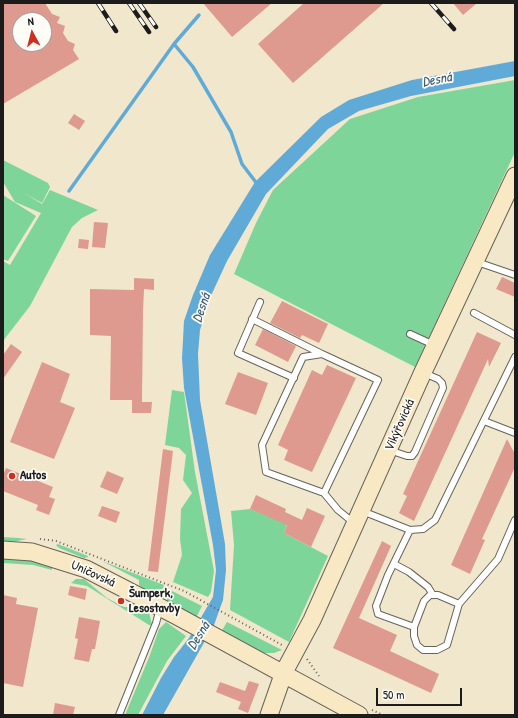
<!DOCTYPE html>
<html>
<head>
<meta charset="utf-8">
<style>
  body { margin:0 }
  #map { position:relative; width:518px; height:718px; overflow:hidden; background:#f0e7cc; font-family:"Patrick Hand",sans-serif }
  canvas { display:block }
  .frame { position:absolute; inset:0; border:4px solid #1c1c1c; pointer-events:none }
  .north { position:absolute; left:12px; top:12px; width:40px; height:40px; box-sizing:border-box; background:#fdfcf7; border:1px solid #a3a29f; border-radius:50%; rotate:353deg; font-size:11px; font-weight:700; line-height:16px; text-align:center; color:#1c1c1c }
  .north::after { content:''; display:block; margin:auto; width:14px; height:18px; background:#c8321e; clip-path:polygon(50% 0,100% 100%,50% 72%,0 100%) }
  .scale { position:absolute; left:376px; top:688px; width:86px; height:18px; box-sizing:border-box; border:2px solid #1c1c1c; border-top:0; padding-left:5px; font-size:12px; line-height:14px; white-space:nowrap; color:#1c1c1c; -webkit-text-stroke:3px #fdfcf7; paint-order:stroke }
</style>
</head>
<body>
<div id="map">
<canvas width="518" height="718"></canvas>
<div class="frame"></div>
<div class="north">N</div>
<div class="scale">50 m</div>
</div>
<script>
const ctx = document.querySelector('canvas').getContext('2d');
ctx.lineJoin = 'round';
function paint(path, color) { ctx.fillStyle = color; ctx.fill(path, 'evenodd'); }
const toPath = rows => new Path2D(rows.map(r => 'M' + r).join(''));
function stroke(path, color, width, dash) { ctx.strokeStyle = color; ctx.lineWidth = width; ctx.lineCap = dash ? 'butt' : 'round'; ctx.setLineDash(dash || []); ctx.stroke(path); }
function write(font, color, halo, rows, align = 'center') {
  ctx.font = font + ' "Patrick Hand",sans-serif'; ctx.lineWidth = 3.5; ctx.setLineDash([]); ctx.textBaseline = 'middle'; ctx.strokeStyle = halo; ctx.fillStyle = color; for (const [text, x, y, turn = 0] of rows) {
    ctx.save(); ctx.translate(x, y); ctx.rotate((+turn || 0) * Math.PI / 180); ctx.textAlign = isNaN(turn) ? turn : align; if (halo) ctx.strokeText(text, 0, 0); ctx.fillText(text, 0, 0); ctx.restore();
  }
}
const green = toPath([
  [515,80,515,152,415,367,234,274,256,223,273,190,350,119,418,97],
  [3,160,48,183,50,187,42,203,24,193,42,204,50,190,98,210,82,218,72,227,30,306,3,341,3,261,10,265,41,213,15,202,3,182],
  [3,195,36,216,8,261,3,259],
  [172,390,184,392,195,472,214,571,211,592,208,597,173,582,182,555,180,539,181,509,192,493,183,480,186,455,179,448,165,445],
  [250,509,287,524,284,533,328,556,289,642,230,610,234,545,231,511],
  [3,537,18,538,27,539,17,541,3,541],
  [58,544,88,556,88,557,84,558,59,548,56,545],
  [3,554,23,556,52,566,52,570,33,565,3,563],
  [102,561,164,585,161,593,157,597,152,595,139,585,139,580],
  [76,579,84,579,107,598,124,607,138,607,149,612,152,625,149,625,87,586,71,583],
  [170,590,202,606,196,618,172,606,167,601,167,596],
  [166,622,186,636,167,661,138,715,125,715,150,655,159,629],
  [227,622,282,650,274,653,260,653,221,632]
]);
const water = toPath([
  [515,61,515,76,411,96,359,111,328,129,266,194,227,261,209,300,200,330,198,354,200,400,225,544,226,570,223,600,214,625,163,715,142,715,161,678,174,657,189,638,213,597,216,570,213,545,184,388,182,358,184,321,193,295,210,255,255,182,321,117,349,100,412,80]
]);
const stream = toPath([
  [174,44,193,67,231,132,242,164,258,185],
  [69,191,174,44,199,15]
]);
const building = toPath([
  [3,3,45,3,52,14,60,17,57,23,65,26,63,33,68,41,75,44,73,50,79,59,3,104],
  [20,20,44,20,44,44,20,44],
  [203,3,272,3,232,37],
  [304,3,384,3,293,83,258,44],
  [453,3,477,3,463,15],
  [74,114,85,121,79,130,68,123],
  [94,222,108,223,105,248,92,247],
  [79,239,89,240,88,249,78,248],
  [502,277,515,283,515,297,496,289],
  [134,278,154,279,154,290,144,289,143,311,142,402,152,402,151,413,132,413,132,400,110,400,111,336,90,335,90,289,134,290],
  [282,301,328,324,319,343,302,335,300,338,270,323],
  [263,329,296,346,288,362,255,345],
  [477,332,501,343,489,367,488,359,414,521,399,513,407,496,403,494],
  [11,344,22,352,3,379,3,355],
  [42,362,70,374,60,402,75,408,54,459,10,442],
  [327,365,356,378,312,472,284,460,288,450,278,445,312,370,322,375],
  [238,372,268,383,256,415,225,404],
  [507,439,515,454,515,467,482,539,485,540,470,574,451,565],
  [163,449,173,451,158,572,148,571],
  [6,468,53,487,49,497,55,499,49,515,36,510,38,505,3,491,3,475],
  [107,471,124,478,117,494,100,487],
  [256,495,286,509,285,512,302,520,307,508,325,516,311,547,284,533,287,525,250,509],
  [102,506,120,512,116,523,98,516],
  [382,541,391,546,359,618,397,635,390,651,439,674,431,693,333,648],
  [70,586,87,589,85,600,68,595],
  [3,595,17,598,16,604,38,608,23,687,3,683],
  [79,617,100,621,95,649,92,649,89,662,74,659,78,639,75,638],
  [249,681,259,684,248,713,238,709,241,702,216,692,220,682,245,691],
  [55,703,75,707,73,715,53,715]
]);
const path = toPath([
  [40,539,56,541,184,591,282,645],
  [307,659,319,676],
  [372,710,383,715]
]);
const lane = toPath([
  [477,262,515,275],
  [260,302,238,353,294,378],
  [474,313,515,335],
  [252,319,322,354],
  [410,334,434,345],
  [484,421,515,433],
  [389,450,407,456,412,456,415,452,443,388,442,383,438,379,424,373],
  [324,493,266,472,262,445,303,357,322,354,378,380,324,493,338,510,354,523],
  [362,511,410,530,423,529,435,520,515,357],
  [410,530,388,575,376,606,378,614,414,627],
  [394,564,409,572,428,587,433,595],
  [459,604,438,595,430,595,424,601,414,627,414,636,417,645,423,650,437,650,447,645,459,604,498,559,515,520],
  [119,715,156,623,160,608]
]);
const secondary = toPath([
  [3,550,32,552,86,569,177,616,359,715],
  [269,715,284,672,312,620,423,372,515,176]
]);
const rail = toPath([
  [98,3,116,31],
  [129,3,149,32],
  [139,3,156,27],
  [431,3,454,29]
]);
const markers = [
  [12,476,4,"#c8321e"],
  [121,601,4,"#c8321e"]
];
const streetNames = [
  ["Vikýřovická",400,425,-66],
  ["Uničovská",93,574,24]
];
const poiNames = [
  ["Autos",20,476],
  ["Šumperk,",129,594],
  ["Lesostavby",129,609]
];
const waterNames = [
  ["Desná",437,80,-11],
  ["Desná",202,308,-71],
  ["Desná",199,636,-58]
];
paint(green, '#7ed59a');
paint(water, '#60aad8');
stroke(stream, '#60aad8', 3.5);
paint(building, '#de9a8e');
stroke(lane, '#66635a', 8);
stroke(secondary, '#66635a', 19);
stroke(path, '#66635a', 2, [1, 3]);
stroke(lane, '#fff', 6);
stroke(secondary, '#f8e8c3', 17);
stroke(rail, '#1c1c1c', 4.5);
stroke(rail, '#fdfcf7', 3, [9]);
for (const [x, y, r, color] of markers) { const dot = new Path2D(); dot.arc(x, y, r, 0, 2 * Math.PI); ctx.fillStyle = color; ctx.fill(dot); stroke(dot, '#fdfcf7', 1.5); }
write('13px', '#1c1c1c', '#fdfcf7', streetNames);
write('bold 13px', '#1c1c1c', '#fdfcf7', poiNames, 'left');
write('italic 14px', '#3b5c71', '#fdfcf7', waterNames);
</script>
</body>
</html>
